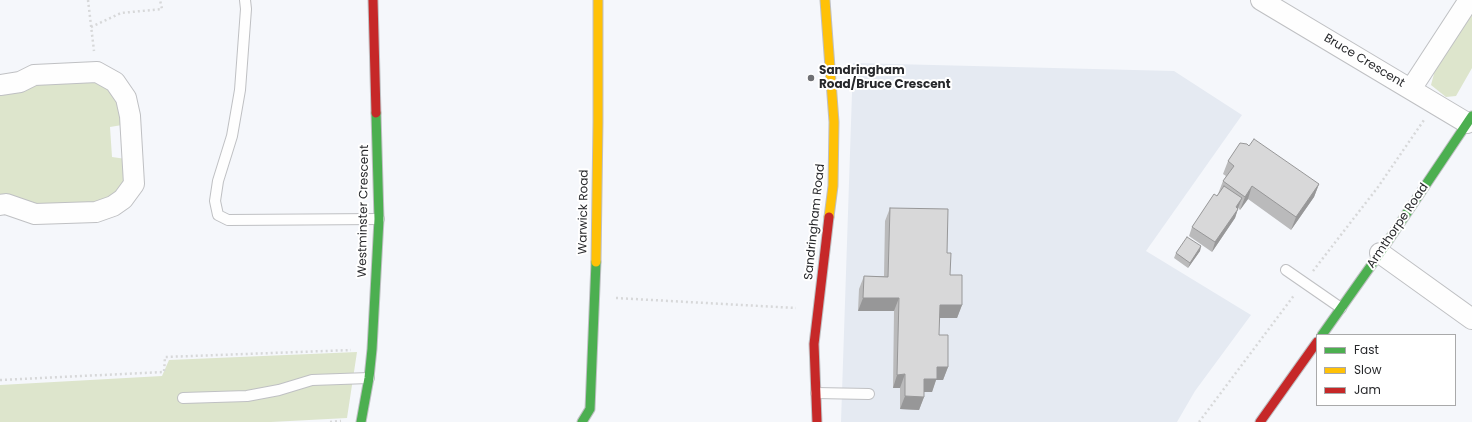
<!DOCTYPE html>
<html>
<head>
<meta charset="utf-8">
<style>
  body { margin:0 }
  #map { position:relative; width:1472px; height:422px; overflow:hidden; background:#f5f7fb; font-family:Poppins,sans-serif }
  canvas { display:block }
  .legend { position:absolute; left:1316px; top:334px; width:140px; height:72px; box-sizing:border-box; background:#fff; border:1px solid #a9a9aa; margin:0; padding:5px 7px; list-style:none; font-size:12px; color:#27282b }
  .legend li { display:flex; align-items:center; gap:8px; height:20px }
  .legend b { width:20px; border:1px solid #a9a9aa }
</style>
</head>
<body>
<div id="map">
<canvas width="1472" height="422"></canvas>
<ul class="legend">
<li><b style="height:5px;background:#4caf50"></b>Fast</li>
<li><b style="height:5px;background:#ffc107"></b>Slow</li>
<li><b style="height:5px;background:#c62828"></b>Jam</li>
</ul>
</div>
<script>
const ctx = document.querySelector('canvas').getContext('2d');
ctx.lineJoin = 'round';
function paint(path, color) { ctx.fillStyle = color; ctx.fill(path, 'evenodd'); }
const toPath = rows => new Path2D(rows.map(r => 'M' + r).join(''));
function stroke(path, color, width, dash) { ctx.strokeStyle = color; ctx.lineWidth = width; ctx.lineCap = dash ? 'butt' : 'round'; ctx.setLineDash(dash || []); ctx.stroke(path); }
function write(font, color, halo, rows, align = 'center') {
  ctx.font = font + ' Poppins,sans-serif'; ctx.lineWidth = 4; ctx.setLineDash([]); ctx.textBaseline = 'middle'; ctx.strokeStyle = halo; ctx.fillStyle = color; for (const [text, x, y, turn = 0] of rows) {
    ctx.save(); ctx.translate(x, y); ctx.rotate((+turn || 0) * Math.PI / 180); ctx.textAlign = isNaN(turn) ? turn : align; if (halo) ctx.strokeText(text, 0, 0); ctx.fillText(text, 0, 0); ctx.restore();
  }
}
const built = toPath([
  [853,63,1174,71,1242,115,1146,251,1251,315,1195,391,1177,422,841,422]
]);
const green = toPath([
  [1472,14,1472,68,1456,96,1446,97,1431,85,1435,70],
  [39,82,102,82,123,106,122,125,110,127,112,157,126,159,129,176,116,195,100,203,33,205,0,198,0,91],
  [357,352,347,418,271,422,0,422,0,385,162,376,169,360]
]);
const path = toPath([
  [88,0,94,51],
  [91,27,121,13,162,9,160,0],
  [1313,271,1378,187,1424,120],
  [616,298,796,308],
  [0,380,164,372,165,357,351,350],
  [330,422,341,421],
  [1199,422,1295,294]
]);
const lane = toPath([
  [245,0,246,9,240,90,232,136,218,181,215,201,218,215,228,220,379,219],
  [1286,270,1341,308],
  [816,393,869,394],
  [183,398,247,396,279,390,312,380,369,378]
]);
const street = toPath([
  [1261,0,1467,123],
  [0,85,20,82,34,75,97,72,115,82,126,98,130,116,134,184,123,199,113,206,96,212,35,214,6,204,0,205],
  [1411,89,1469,0],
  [1380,253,1472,319]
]);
const fast = toPath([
  [1322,335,1380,253,1472,116],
  [361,422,369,378,372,349,379,219,376,113],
  [582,422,590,409,596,262]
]);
const slow = toPath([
  [825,0,834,122,833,186,829,217],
  [596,262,598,122,598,0]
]);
const jam = toPath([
  [373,0,376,113],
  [817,422,814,344,829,217],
  [1260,422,1317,342]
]);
const wall = toPath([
  [1249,146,1319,184,1314,197,1291,230,1248,199,1240,210,1238,208,1235,218,1212,252,1189,236,1192,227,1218,194,1223,181,1226,176,1223,174,1228,161],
  [890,208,947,253,950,275,962,305,957,318,939,318,939,335,948,367,943,380,936,380,932,392,924,392,924,397,919,410,900,409,900,388,893,388,894,311,858,311,859,289,864,276,884,276,885,221],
  [1201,246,1200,251,1188,268,1174,258,1176,253]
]);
const shadedWall = toPath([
  [1319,184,1314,197,1291,230,1296,217],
  [1252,186,1248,199,1240,210,1245,197],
  [1242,198,1238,208,1232,216,1236,207],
  [1238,209,1235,218,1212,252,1215,242],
  [1201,246,1200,251,1188,268,1190,263],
  [863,298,899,298,894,311,858,311],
  [940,305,962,305,957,318,935,318],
  [937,367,948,367,943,380,936,380,932,392,919,392,924,379],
  [905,374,900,388,893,388,897,375],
  [905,396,924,397,919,410,900,409]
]);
const building = toPath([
  [1254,139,1319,184,1296,217,1252,186,1245,197,1223,181,1234,166,1228,161,1240,143,1247,144,1249,146,1254,139],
  [1224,186,1242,198,1236,207,1238,209,1215,242,1192,227,1214,194,1217,196,1224,186],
  [890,208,948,209,947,253,951,253,950,275,962,275,962,305,940,305,939,335,948,335,948,367,937,367,937,379,924,379,924,397,905,396,905,374,897,375,899,298,863,298,864,276,888,277,890,208],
  [1187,237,1201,246,1190,263,1176,253,1187,237]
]);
const markers = [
  [811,78,4,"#6f7074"]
];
const streetNames = [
  ["Bruce Crescent",1364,61,31],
  ["Westminster Crescent",364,211,-89],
  ["Warwick Road",584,212,-89],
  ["Sandringham Road",815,222,-84],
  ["Armthorpe Road",1398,226,-56]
];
const poiNames = [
  ["Sandringham",819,71],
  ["Road/Bruce Crescent",819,85]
];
paint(built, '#e5eaf2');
paint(green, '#dde5cc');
stroke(lane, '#bfc0c3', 12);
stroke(street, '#bfc0c3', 22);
stroke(fast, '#bfc0c3', 11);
stroke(slow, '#bfc0c3', 11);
stroke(jam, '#bfc0c3', 11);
stroke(path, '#d7d8d9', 2.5, [2, 3]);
stroke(lane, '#fefefe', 10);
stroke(street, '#fefefe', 20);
stroke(fast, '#4caf50', 9);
stroke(slow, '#ffc107', 9);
stroke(jam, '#c62828', 9);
paint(wall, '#bababb');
paint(shadedWall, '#979798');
paint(building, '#d8d8d9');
stroke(building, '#979798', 1);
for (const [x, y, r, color] of markers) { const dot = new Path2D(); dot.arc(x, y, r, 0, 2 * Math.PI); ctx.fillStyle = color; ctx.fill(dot); stroke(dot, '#fff', 1.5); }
write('12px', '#27282b', '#fff', streetNames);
write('bold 12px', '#27282b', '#fff', poiNames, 'left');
</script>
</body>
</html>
